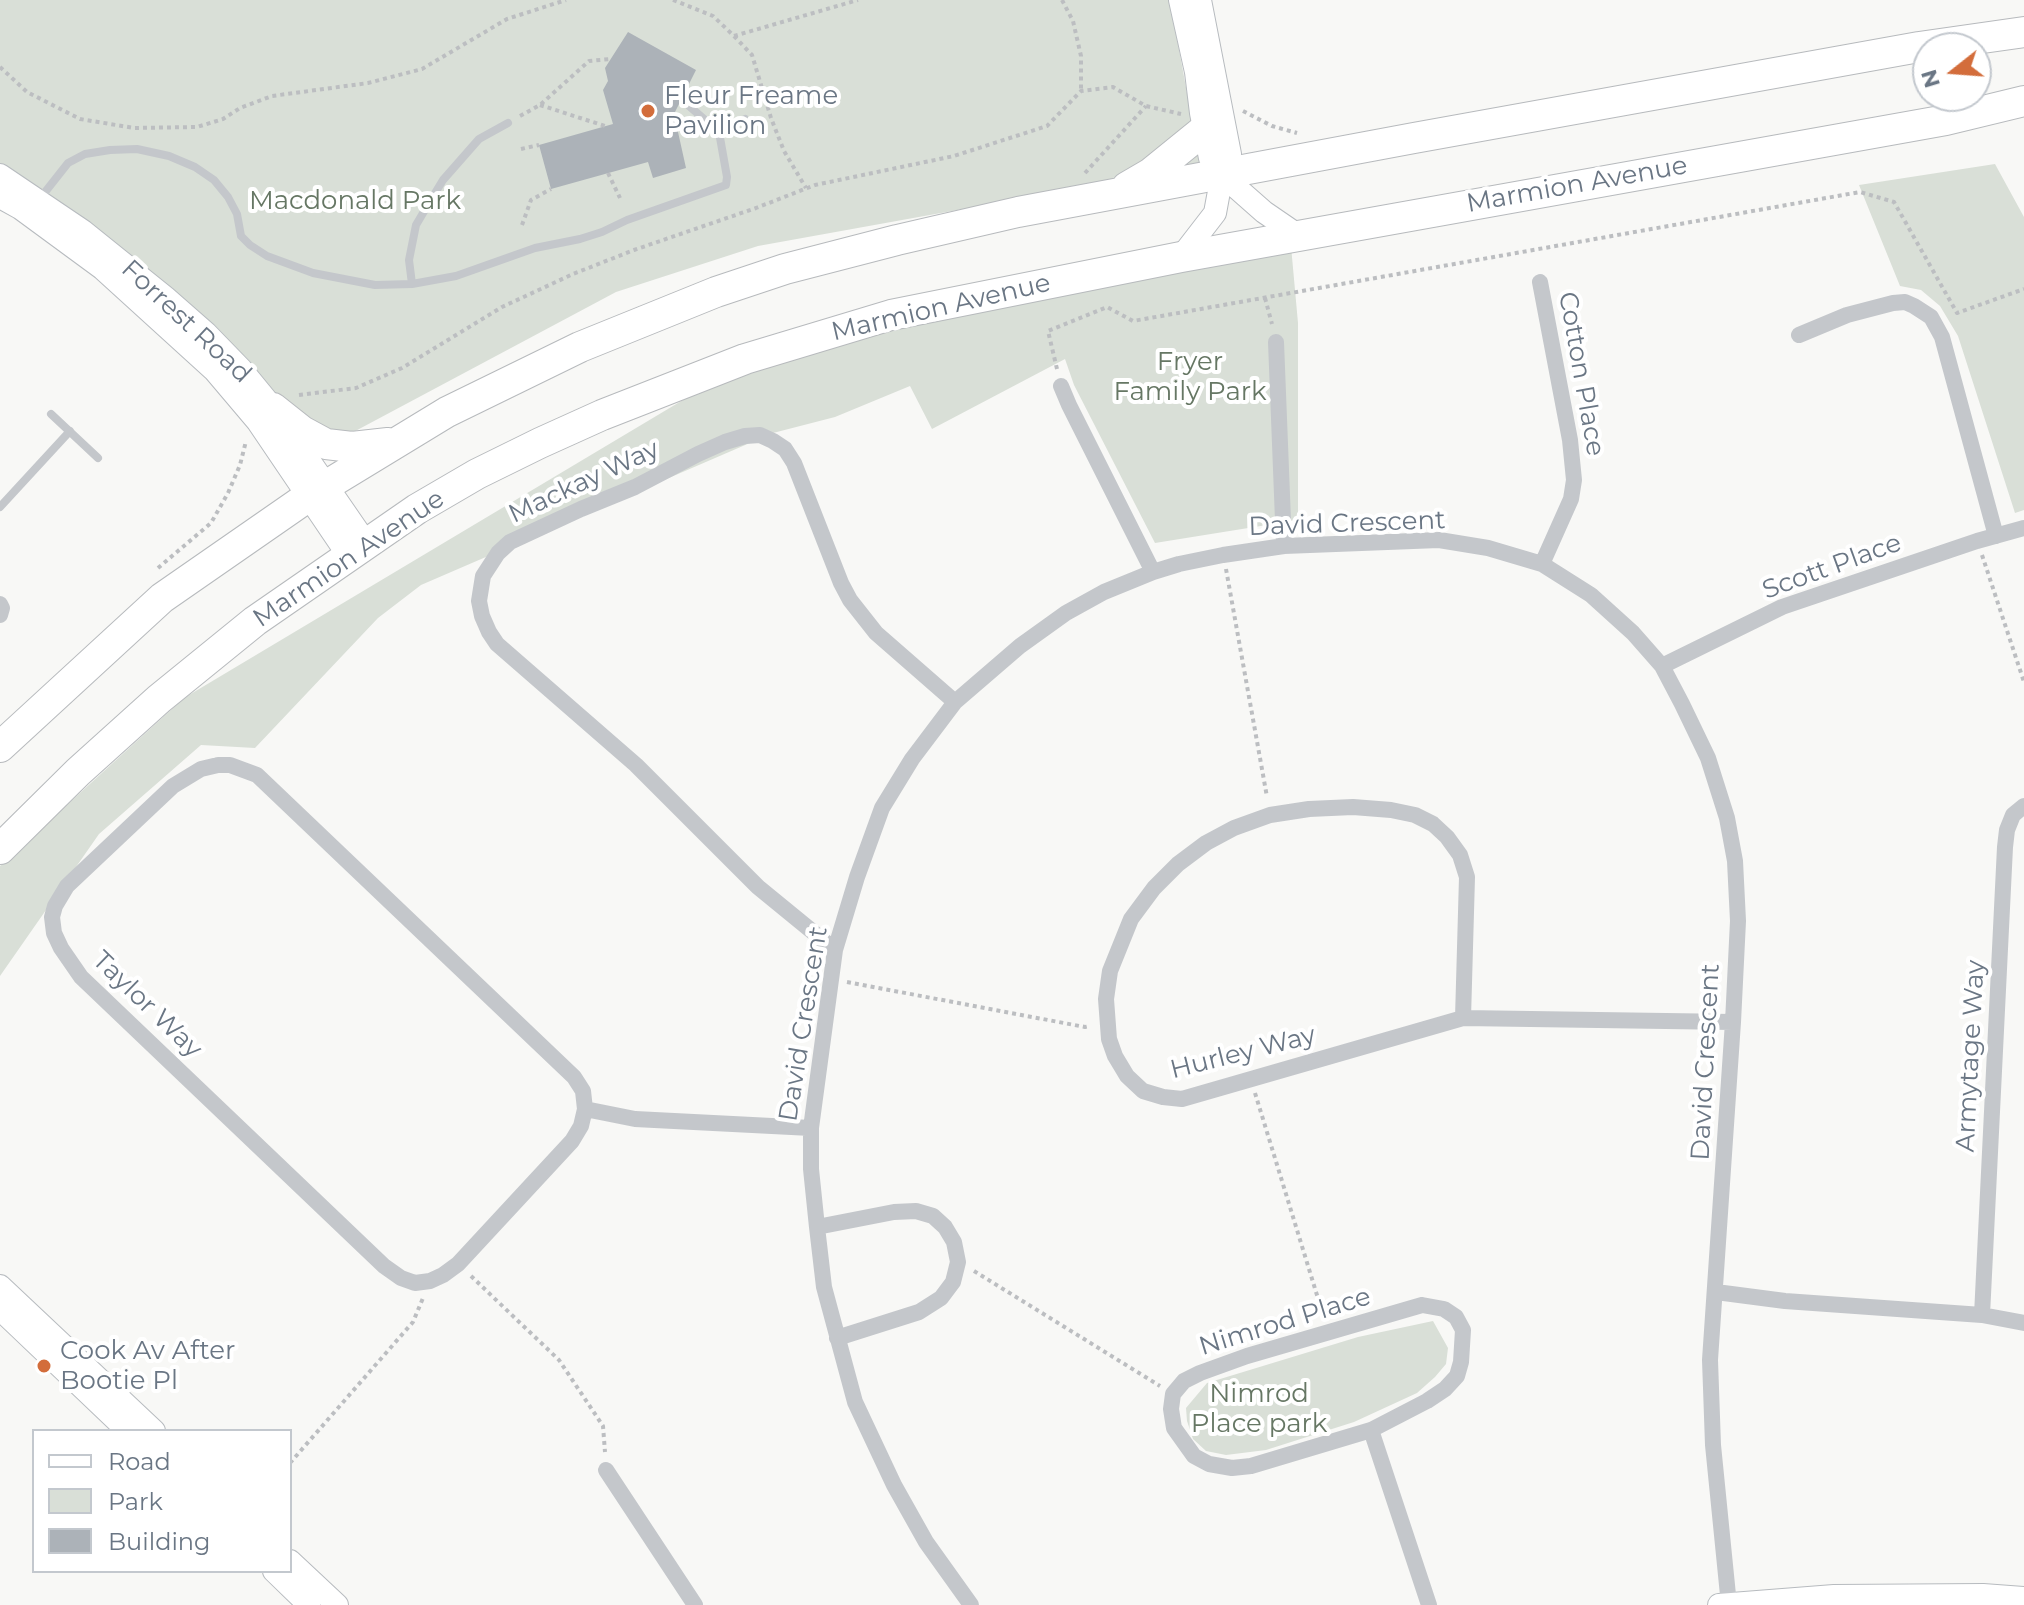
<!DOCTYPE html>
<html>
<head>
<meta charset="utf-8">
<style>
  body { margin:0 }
  #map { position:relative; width:2024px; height:1605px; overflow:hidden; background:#f8f8f6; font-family:Montserrat,sans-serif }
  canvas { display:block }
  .legend { position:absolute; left:32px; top:1429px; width:260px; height:144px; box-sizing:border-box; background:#fff; border:2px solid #c3c8ce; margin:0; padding:10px 14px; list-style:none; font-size:24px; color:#6a7684 }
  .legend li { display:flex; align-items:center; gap:16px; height:40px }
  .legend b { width:40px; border:2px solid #c3c8ce }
  .north { position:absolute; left:1912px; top:32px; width:80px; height:80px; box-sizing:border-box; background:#fff; border:2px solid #c3c8ce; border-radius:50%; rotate:253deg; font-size:22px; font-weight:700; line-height:32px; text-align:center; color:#6a7684 }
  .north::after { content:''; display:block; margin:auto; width:28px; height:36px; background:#d36d3b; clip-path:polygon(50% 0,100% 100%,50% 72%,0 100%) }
</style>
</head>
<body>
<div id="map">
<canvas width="2024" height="1605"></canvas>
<ul class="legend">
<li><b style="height:10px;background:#fff"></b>Road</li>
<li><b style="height:22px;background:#d9dfd7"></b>Park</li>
<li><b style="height:22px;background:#acb2b8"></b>Building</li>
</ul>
<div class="north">N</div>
</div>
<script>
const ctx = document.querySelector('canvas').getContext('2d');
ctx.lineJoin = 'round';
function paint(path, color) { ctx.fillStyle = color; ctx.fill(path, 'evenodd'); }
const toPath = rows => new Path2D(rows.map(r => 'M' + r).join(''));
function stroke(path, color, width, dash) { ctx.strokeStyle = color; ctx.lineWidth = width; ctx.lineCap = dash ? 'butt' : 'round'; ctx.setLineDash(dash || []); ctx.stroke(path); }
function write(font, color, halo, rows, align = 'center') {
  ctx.font = font + ' Montserrat,sans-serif'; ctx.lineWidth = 8; ctx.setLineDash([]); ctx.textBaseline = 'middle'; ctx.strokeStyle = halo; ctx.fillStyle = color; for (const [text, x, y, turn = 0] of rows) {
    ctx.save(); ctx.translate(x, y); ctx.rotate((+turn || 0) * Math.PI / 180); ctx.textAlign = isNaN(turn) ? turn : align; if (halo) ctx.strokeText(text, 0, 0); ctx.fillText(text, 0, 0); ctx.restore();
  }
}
const green = toPath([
  [0,0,1170,0,1191,115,1207,165,758,246,616,292,316,452,0,176],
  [1995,164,2024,217,2024,510,2015,513,1958,336,1940,306,1921,290,1900,286,1859,185],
  [1291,246,1298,323,1298,520,1155,543,1074,385,1065,359,932,429,910,386,835,417,773,433,421,585,378,618,255,748,201,745,99,834,0,976,0,866,184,698,760,354],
  [1433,1321,1448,1348,1446,1364,1435,1377,1417,1393,1354,1422,1266,1450,1226,1455,1206,1451,1193,1439,1187,1421,1186,1408,1207,1383,1358,1337]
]);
const building = toPath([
  [628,32,696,70,674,114,686,168,653,178,648,162,551,189,539,145,613,124,603,90,608,81,605,68]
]);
const path = toPath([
  [673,0,713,16,734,36,858,0],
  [1062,0,1073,21,1081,56,1081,91],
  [734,36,752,55,771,118,784,151,806,188],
  [0,67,27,92,80,119,134,128,197,127,223,119,240,108,272,96,368,83,422,69,507,19,566,0],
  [540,105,605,126],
  [1243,111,1272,126,1297,133],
  [520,116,540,105,589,61,611,59],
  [521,149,539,145],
  [608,173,620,198],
  [1085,173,1146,106],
  [522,225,531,200,551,189],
  [1265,298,1272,324],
  [1057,369,1048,331,1107,307,1133,321,1860,192,1894,202,1957,313,2024,289],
  [299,395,356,388,402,368,502,307,573,274,634,250,756,208,815,185,954,156,1047,126,1081,91,1113,87,1146,106,1181,114],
  [1982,555,2024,682],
  [158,568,211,523,228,493,240,465,246,441],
  [1226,569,1267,797],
  [847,982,1085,1027,1090,1026],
  [1255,1093,1324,1318],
  [974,1271,1160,1386],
  [471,1276,559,1360,603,1426,605,1452],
  [290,1463,413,1322,423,1298]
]);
const lane = toPath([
  [719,132,745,119],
  [38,201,68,163,85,154,110,150,137,149,169,156,195,167,214,180,228,197,237,214,241,236,250,245,267,256,313,273,375,285,412,284,456,276,535,248,580,239,602,232,627,220,726,185,727,177,719,132,689,106],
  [412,284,409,260,416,225,429,203,443,180,479,139,508,123],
  [51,414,98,458],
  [0,507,70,431]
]);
const street = toPath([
  [1540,282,1570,440,1574,480,1571,499,1542,564],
  [1799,335,1847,315,1893,303,1905,302,1914,306,1931,317,1942,337,1996,536],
  [1276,342,1284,546],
  [1061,386,1069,405,1153,572],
  [0,604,2,608,0,615],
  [1662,666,1782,607,1977,541,2024,528],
  [218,765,230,765,257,775,574,1077,583,1091,585,1109,581,1126,572,1141,458,1264,443,1275,430,1281,415,1283,401,1278,384,1266,81,977,61,948,54,933,52,917,55,906,67,886,173,786,201,769,218,765],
  [835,950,758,887,636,765,497,644,489,632,482,616,479,601,483,576,498,553,510,542,581,509,635,487,698,454,725,442,745,436,760,435,773,441,785,449,794,463,841,583,850,600,876,633,955,702],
  [1463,1018,1467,877,1460,855,1447,837,1433,824,1415,815,1391,810,1353,807,1309,809,1270,815,1234,828,1206,843,1178,864,1154,888,1131,919,1110,971,1106,999,1109,1039,1115,1056,1127,1076,1143,1091,1163,1097,1182,1099,1463,1018,1733,1022],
  [585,1109,635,1119,811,1128],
  [817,1227,894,1212,916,1211,933,1216,945,1227,954,1242,958,1262,953,1282,941,1298,919,1312,837,1338],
  [1716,1292,1785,1301,1982,1315,2024,1323],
  [1422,1305,1444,1309,1456,1317,1463,1330,1461,1362,1457,1376,1445,1389,1427,1401,1371,1430,1251,1466,1232,1468,1209,1464,1194,1456,1174,1428,1171,1409,1173,1394,1184,1381,1200,1373,1247,1356,1422,1305],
  [1982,1315,2005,847,2007,830,2013,815,2024,806],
  [1371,1430,1429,1605],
  [606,1470,695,1605],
  [971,1605,926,1542,894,1485,855,1402,824,1287,817,1227,811,1169,811,1128,835,950,857,877,882,808,912,759,955,702,1020,646,1066,613,1104,592,1153,572,1179,564,1223,555,1284,546,1439,540,1488,548,1542,564,1591,595,1633,633,1662,666,1682,704,1708,758,1727,818,1735,861,1738,921,1733,1022,1710,1360,1713,1445,1729,1605]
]);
const secondary = toPath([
  [1180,0,1196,72,1201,113,1210,158,1222,175,1264,212,1299,236],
  [0,175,83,231,165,297,206,333,241,369,273,408,366,543],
  [0,197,20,208,103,269,214,370,258,422,348,555],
  [1181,257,1215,213,1222,175,1230,154,1200,0],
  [0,1286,154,1431],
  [0,1309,128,1431],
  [290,1561,337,1605],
  [274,1571,309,1605],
  [1719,1605,1834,1596,1983,1595,2024,1598]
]);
const highway = toPath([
  [1127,187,1151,173,1204,130],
  [273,408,302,431,326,444,352,447,388,443],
  [0,747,162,598,309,496,447,412,580,347,716,292,785,269,897,240,1018,212,1414,138,1919,47,2024,32],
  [0,849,78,772,159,699,255,621,417,509,477,474,540,443,602,415,745,359,891,315,1181,257,1946,120,2024,101]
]);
const markers = [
  [648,111,8,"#d36d3b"],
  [44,1366,8,"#d36d3b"]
];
const poiNames = [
  ["Fleur Freame",664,96],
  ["Pavilion",664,126],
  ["Cook Av After",60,1351],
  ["Bootie Pl",60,1381]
];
const streetNames = [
  ["Marmion Avenue",1577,185,-10],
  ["Marmion Avenue",941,308,-13],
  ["Forrest Road",186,322,43],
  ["Cotton Place",1581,374,80],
  ["Mackay Way",584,482,-25],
  ["David Crescent",1347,524,-2],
  ["Marmion Avenue",349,559,-34],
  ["Scott Place",1832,567,-20],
  ["Taylor Way",147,1005,44],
  ["David Crescent",804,1024,-81],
  ["Hurley Way",1243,1053,-14],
  ["Armytage Way",1971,1056,-87],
  ["David Crescent",1706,1062,-87],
  ["Nimrod Place",1285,1322,-17]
];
const parkNames = [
  ["Macdonald Park",355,201],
  ["Fryer",1190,362],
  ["Family Park",1190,392],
  ["Nimrod",1259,1394],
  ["Place park",1259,1424]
];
paint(green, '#d9dfd7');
paint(building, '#acb2b8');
stroke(secondary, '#b7bbbf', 24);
stroke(highway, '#b7babd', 32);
stroke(path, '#bcbec1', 4, [4, 4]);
stroke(lane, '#c4c7cb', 8);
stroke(street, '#c4c7cb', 16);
stroke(secondary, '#fff', 22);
stroke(highway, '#fff', 30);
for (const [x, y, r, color] of markers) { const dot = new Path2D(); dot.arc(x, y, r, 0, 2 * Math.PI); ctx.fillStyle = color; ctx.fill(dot); stroke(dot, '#fff', 3); }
write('26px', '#6a7684', '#fff', poiNames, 'left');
write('26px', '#6a7684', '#fff', streetNames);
write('26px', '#667764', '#fff', parkNames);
</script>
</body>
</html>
